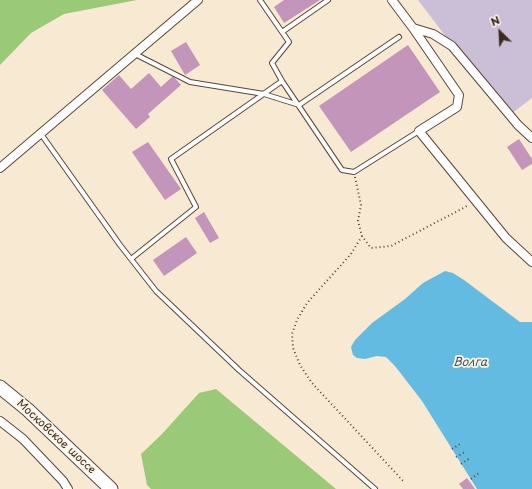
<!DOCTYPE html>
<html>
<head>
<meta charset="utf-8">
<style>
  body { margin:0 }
  #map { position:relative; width:532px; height:489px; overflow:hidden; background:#f8e9d3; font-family:"Playpen Sans",sans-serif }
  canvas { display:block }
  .north { position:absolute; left:480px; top:12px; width:40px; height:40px; -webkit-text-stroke:3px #fcf5e5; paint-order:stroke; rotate:336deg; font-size:11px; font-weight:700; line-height:16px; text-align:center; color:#3b2a1e }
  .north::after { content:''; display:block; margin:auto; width:14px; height:18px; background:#3b2a1e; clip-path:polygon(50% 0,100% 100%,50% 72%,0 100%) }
</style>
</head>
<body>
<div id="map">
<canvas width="532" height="489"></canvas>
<div class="north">N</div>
</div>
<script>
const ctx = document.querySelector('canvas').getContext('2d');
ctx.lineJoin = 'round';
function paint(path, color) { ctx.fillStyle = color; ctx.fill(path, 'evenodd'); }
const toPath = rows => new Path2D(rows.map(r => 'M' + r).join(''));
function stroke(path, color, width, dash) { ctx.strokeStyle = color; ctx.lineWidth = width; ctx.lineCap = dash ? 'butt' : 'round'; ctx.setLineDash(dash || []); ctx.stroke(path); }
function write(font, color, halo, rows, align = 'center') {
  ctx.font = font + ' "Playpen Sans",sans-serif'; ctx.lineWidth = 3.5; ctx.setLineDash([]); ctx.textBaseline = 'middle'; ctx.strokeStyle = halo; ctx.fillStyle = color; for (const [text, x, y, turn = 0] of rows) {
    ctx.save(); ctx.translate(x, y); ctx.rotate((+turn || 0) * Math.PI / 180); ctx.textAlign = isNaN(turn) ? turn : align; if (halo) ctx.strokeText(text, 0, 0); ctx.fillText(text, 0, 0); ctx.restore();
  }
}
const industrial = toPath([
  [418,0,532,0,532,98,507,117]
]);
const green = toPath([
  [0,0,137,0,64,14,31,33,0,65],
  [216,389,336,489,151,489,147,485,141,454,162,434,199,393]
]);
const water = toPath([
  [445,271,453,273,464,280,520,322,532,322,532,489,477,489,422,401,395,366,386,357,377,356,365,359,357,358,353,355,351,347,355,340,372,323,405,299,423,283]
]);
const building = toPath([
  [284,0,320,0,284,23,274,7],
  [186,42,200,65,185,75,171,51],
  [408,45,440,92,351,152,319,106],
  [149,73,161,87,173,76,181,85,148,114,150,117,136,129,102,90,119,75,131,89],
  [519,139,532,159,532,164,522,170,507,147],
  [148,142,181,189,165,200,132,152],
  [204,212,219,238,210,243,195,218],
  [186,237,197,253,164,276,153,260],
  [467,478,475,489,463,489,459,484]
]);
const path = toPath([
  [355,177,361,205,358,221,362,236,371,248,391,246,469,205],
  [362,236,351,254,307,303,297,320,292,334,293,348,300,365,312,383,404,482],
  [452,449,460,444],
  [456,457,465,452],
  [461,464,470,458],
  [471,479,479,473]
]);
const lane = toPath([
  [260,0,289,42,272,63,282,81],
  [282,32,328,0],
  [135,54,190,82,264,94,299,105,399,37],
  [41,134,120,245,156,291,239,370,375,489],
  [131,259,196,207,171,159,282,81,342,170,354,172,419,131]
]);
const street = toPath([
  [392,0,413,28,433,34,452,46,518,125,532,138],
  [413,28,459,95,457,107,419,131,506,238,532,262],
  [0,168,198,0],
  [0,421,23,439,63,481,68,489]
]);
const primary = toPath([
  [0,387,28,410,111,489]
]);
const streetNames = [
  ["Московское шоссе",56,437,43]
];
const waterNames = [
  ["Волга",470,363]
];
paint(industrial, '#cabfd6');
paint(green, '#9ac978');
paint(water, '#64bbe1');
paint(building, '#c395ba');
stroke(lane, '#574739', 6);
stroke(street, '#574739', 10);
stroke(primary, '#574739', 15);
stroke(path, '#574739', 2, [1, 3]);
stroke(lane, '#fff', 4);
stroke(street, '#fff', 8);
stroke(primary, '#fff', 13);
write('11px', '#3b2a1e', '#fcf5e5', streetNames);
write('italic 12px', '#475658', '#fcf5e5', waterNames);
</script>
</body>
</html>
